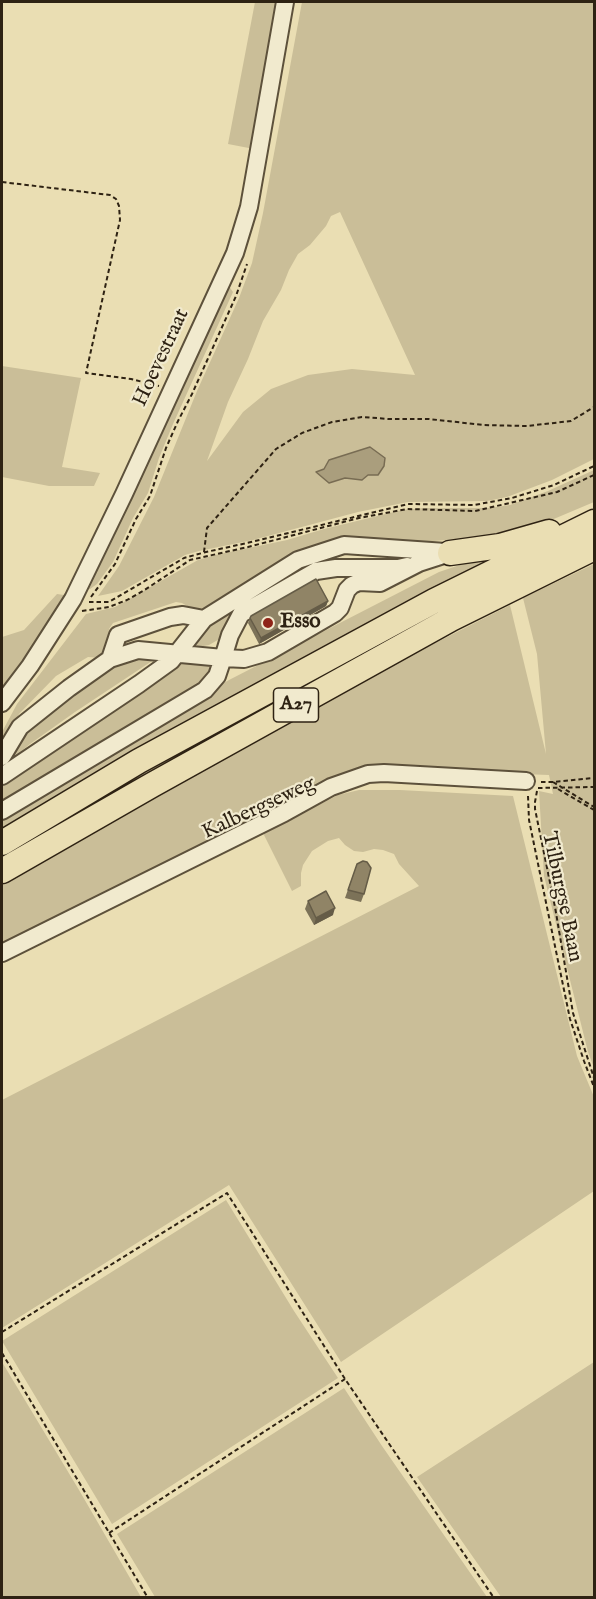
<!DOCTYPE html>
<html>
<head>
<meta charset="utf-8">
<style>
  body { margin:0 }
  #map { position:relative; width:596px; height:1599px; overflow:hidden; background:#eadeb3; font-family:"IM FELL English",serif }
  canvas { display:block }
  .frame { position:absolute; inset:0; border:3px solid #2e2213; pointer-events:none }
</style>
</head>
<body>
<div id="map">
<canvas width="596" height="1599"></canvas>
<div class="frame"></div>
</div>
<script>
const ctx = document.querySelector('canvas').getContext('2d');
ctx.lineJoin = 'round';
function paint(path, color) { ctx.fillStyle = color; ctx.fill(path, 'evenodd'); }
const toPath = rows => new Path2D(rows.map(r => 'M' + r).join(''));
function stroke(path, color, width, dash) { ctx.strokeStyle = color; ctx.lineWidth = width; ctx.lineCap = dash ? 'butt' : 'round'; ctx.setLineDash(dash || []); ctx.stroke(path); }
function write(font, color, halo, rows, align = 'center') {
  ctx.font = font + ' "IM FELL English",serif'; ctx.lineWidth = 4.5; ctx.setLineDash([]); ctx.textBaseline = 'middle'; ctx.strokeStyle = halo; ctx.fillStyle = color; for (const [text, x, y, turn = 0] of rows) {
    ctx.save(); ctx.translate(x, y); ctx.rotate((+turn || 0) * Math.PI / 180); ctx.textAlign = isNaN(turn) ? turn : align; if (halo) ctx.strokeText(text, 0, 0); ctx.fillText(text, 0, 0); ctx.restore();
  }
}
const green = toPath([
  [255,2,279,2,254,149,228,144],
  [302,2,594,2,594,459,552,480,507,497,487,501,408,502,358,512,253,540,199,551,185,555,122,591,98,596,119,566,154,497,197,391,239,298,252,263,263,213],
  [340,212,415,375,352,369,308,375,271,389,243,412,207,461,228,402,248,359,263,321,281,290,289,270,298,254,310,245,326,226,331,216],
  [226,282,233,292,173,424,159,458,148,493,133,518,113,562,97,584,90,589,84,590],
  [2,366,81,378,62,467,100,473,94,486,49,486,2,477],
  [594,470,594,502,549,521,511,532,461,539,338,548,206,610,198,612,182,603,176,602,113,623,109,629,108,642,102,658,88,657,56,676,19,714,2,751,2,732,17,704,86,614,115,607,198,560,215,555,287,540,324,529,402,510,424,508,489,508,510,505,548,491],
  [525,543,264,680,154,744,2,830,2,820,196,699,229,680,439,572],
  [594,564,594,1068,588,1052,544,876,539,791,553,794,549,775,383,769,2,949,2,883,341,691,510,605,546,754,537,654,523,598],
  [57,594,71,596,2,692,2,637,24,630],
  [248,598,223,637,209,645,188,649,202,628],
  [130,654,158,657,75,712,30,744,2,767,2,763,18,737,51,708],
  [183,660,218,662,199,689,2,803,2,781],
  [359,790,400,790,513,796,577,1056,594,1097,594,1191,341,1362,229,1185,2,1328,2,1100,419,886,399,864,394,854,383,850,374,849,363,852,354,851,345,845,339,838,328,841,312,851,303,865,301,873,301,886,292,891,263,833,338,795],
  [226,1200,294,1311,338,1378,112,1524,2,1341],
  [2,1362,79,1490,141,1597,2,1597],
  [594,1362,594,1597,501,1597,417,1477],
  [344,1388,382,1446,487,1597,155,1597,117,1534]
]);
const water = toPath([
  [370,447,385,458,384,466,378,475,368,475,362,480,345,478,329,483,316,472,324,469,329,460,370,447]
]);
const path = toPath([
  [2,182,110,195,116,199,119,206,120,220,86,373,131,379,159,386],
  [204,552,207,528,276,449,302,433,332,422,362,417,389,419,429,419,483,425,527,426,571,421,594,407],
  [91,597,115,564,136,519,150,496,166,448,178,421,192,394,236,296,247,264],
  [89,602,109,602,184,558,206,552,247,543,408,504,474,505,512,498,554,485,594,466],
  [82,611,109,607,127,600,143,591,190,560,248,547,359,518,407,509,475,511,557,492,594,475],
  [541,782,553,782,594,778],
  [553,782,594,807],
  [538,788,594,787],
  [558,789,594,810],
  [537,791,535,802,535,809,555,907,573,1013,594,1078],
  [528,796,529,820,570,1019,584,1061,594,1087],
  [2,1332,227,1193,345,1379,494,1598],
  [2,1353,148,1598],
  [109,1533,345,1379]
]);
const minor = toPath([
  [110,659,118,635,170,617,183,615,204,619],
  [2,703,30,666,73,599,124,494,235,253,249,207,285,2],
  [2,757,20,727,69,688,110,659,138,650,223,658,230,635,241,614,316,571,336,568,398,568,407,566],
  [2,776,139,684,171,661,204,619,298,560,344,545,446,552],
  [2,811,205,690,217,676,223,658,244,659,268,652,335,613,340,608,347,590,352,585,359,582,380,583,419,563,450,553],
  [2,953,284,813,331,787,368,774,384,773,526,781]
]);
const highway = toPath([
  [450,553,500,546,549,532],
  [2,843,139,761,434,601,594,522],
  [2,871,152,785,451,619,594,548]
]);
const wall = toPath([
  [328,601,326,606,259,644,248,623,251,616],
  [357,864,364,894,361,902,345,898],
  [308,901,333,915,314,925,305,909]
]);
const shadedWall = toPath([
  [328,601,326,606,259,644,261,638],
  [335,908,333,915,314,925,316,918]
]);
const building = toPath([
  [316,579,328,601,261,638,250,618,251,616,316,579],
  [363,861,367,862,371,868,364,894,348,890,357,864,363,861],
  [326,891,335,908,316,918,308,901,326,891]
]);
const markers = [
  [268,623,6,"#8f2418"]
];
const shields = [
  [296,705,45]
];
const shieldNames = [
  ["A27",296,705]
];
const streetNames = [
  ["Hoevestraat",162,358,-65],
  ["Kalbergseweg",259,809,-25],
  ["Tilburgse Baan",561,897,78]
];
const poiNames = [
  ["Esso",280,623]
];
paint(green, '#cabe98');
paint(water, '#aa9e7d');
stroke(water, '#786c53', 1.5);
stroke(minor, '#5d513b', 20);
stroke(highway, '#2e2213', 27);
stroke(path, '#2e2213', 2, [4.5, 3]);
stroke(minor, '#f1eace', 16);
stroke(highway, '#eadeb3', 24);
paint(wall, '#7c7258');
paint(shadedWall, '#655c47');
paint(building, '#908466');
stroke(building, '#655c47', 1.5);
for (const [x, y, r, color] of markers) { const dot = new Path2D(); dot.arc(x, y, r, 0, 2 * Math.PI); ctx.fillStyle = color; ctx.fill(dot); stroke(dot, '#f1eace', 2); }
for (const [x, y, w] of shields) { const box = new Path2D(); box.roundRect(x - w / 2, y - 17, w, 34, 4.5); ctx.fillStyle = '#f1eace'; ctx.fill(box); stroke(box, '#2e2213', 1.5); }
write('bold 20px', '#2e2213', null, shieldNames);
write('21px', '#2e2213', '#f1eace', streetNames);
write('bold 21px', '#2e2213', '#f1eace', poiNames, 'left');
</script>
</body>
</html>
